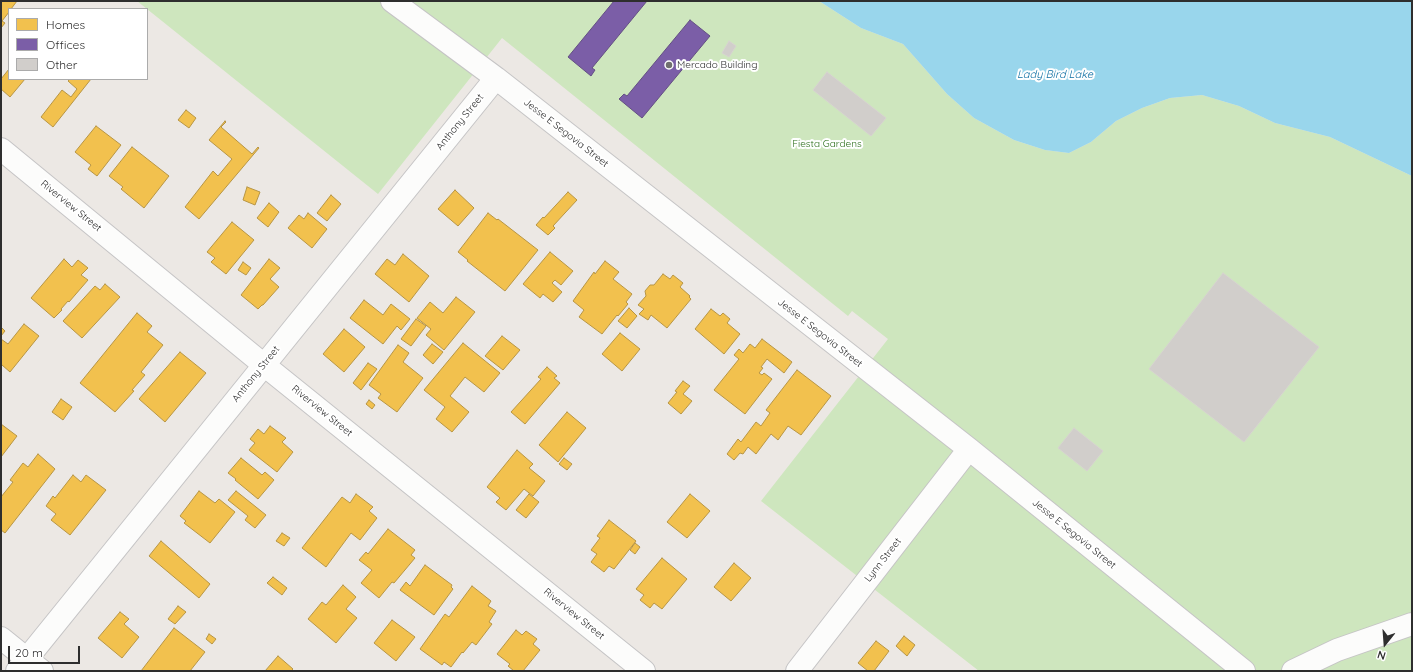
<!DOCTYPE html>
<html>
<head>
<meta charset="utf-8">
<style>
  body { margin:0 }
  #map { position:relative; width:1413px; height:672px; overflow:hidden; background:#ece8e4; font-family:Quicksand,sans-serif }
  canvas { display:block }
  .frame { position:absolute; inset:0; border:2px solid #2e2e2e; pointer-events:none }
  .legend { position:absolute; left:8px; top:8px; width:140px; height:72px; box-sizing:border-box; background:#fff; border:1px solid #ababab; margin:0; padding:5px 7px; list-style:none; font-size:12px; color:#2e2e2e }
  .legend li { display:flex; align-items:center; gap:8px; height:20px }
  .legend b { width:20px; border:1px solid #ababab }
  .north { position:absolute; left:1365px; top:624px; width:40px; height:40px; -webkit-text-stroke:3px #fff; paint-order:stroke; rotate:197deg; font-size:11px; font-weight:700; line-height:16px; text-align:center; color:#2e2e2e }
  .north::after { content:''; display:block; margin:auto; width:14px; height:18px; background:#2e2e2e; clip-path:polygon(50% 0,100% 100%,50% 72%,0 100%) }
  .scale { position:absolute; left:8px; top:646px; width:72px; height:18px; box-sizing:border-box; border:2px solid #2e2e2e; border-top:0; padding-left:5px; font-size:12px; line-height:14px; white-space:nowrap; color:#2e2e2e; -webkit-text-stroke:3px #fff; paint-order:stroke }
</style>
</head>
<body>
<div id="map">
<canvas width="1413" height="672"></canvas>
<div class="frame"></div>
<ul class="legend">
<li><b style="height:11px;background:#f2c14e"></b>Homes</li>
<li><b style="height:11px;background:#7b5ea7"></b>Offices</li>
<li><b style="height:11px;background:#d1cecb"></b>Other</li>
</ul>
<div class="north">N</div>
<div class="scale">20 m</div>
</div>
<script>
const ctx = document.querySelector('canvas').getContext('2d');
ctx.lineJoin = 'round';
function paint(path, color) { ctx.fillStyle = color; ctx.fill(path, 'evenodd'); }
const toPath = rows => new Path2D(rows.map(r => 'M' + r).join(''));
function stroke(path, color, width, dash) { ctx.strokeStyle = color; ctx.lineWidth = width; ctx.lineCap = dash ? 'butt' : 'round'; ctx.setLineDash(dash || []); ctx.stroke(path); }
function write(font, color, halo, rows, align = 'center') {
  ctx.font = font + ' Quicksand,sans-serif'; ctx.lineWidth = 4; ctx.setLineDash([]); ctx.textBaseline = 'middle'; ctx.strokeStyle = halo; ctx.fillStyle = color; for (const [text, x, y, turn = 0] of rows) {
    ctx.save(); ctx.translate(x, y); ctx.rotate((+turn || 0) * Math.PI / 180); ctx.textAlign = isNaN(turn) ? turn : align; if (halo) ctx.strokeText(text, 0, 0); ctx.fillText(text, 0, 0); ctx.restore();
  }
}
const green = toPath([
  [137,1,819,1,861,28,903,44,947,94,974,118,1014,140,1045,150,1069,153,1091,142,1116,121,1142,108,1170,98,1202,95,1239,106,1275,123,1330,137,1412,176,1412,671,979,671,761,501,888,339,852,311,848,316,502,38,378,194]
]);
const water = toPath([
  [819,1,1412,1,1412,176,1330,137,1275,123,1239,106,1202,95,1170,98,1142,108,1116,121,1091,142,1069,153,1045,150,1014,140,974,118,947,94,903,44,861,28]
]);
const homes = toPath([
  [1,1,17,1,11,9,9,9,9,12,2,21,5,23,1,28,1,1],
  [9,69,9,79,25,79,10,97,1,89,1,79,9,69],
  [70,79,91,79,53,127,41,117,62,90,71,97,77,89,68,81,70,79],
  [186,110,196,118,189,128,178,120,186,110],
  [225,121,226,122,221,127,252,154,258,147,259,148,199,219,185,207,213,171,218,176,232,159,209,140,225,121],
  [96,126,121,145,97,176,88,169,91,165,75,152,96,126],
  [132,147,169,176,144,208,121,189,123,187,109,176,132,147],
  [247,187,260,192,255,205,243,200,247,187],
  [455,190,474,208,458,226,438,209,455,190],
  [568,192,577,200,553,226,555,228,548,235,536,225,543,217,544,218,568,192],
  [331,195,341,204,327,221,317,213,331,195],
  [269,203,279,212,268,227,257,218,269,203],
  [308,213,327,229,312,248,288,228,299,215,304,219,308,213],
  [488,213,497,220,498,219,538,250,505,291,467,261,468,260,458,252,488,213],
  [232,222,254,240,226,274,211,262,215,258,207,252,232,222],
  [550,252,573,271,561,285,555,280,552,283,562,292,553,302,543,294,540,298,523,284,550,252],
  [403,254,429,276,409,302,375,274,387,259,395,265,403,254],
  [64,259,72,267,78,260,88,268,81,275,88,280,69,302,68,301,61,309,62,310,54,318,31,298,64,259],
  [269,259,280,268,270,279,279,287,263,305,262,305,258,309,241,295,269,259],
  [605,261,619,272,613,279,632,294,626,302,628,304,618,316,617,315,602,334,579,317,584,310,573,301,594,272,595,274,605,261],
  [243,262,251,268,246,275,238,270,243,262],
  [663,274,670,279,673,275,683,283,680,287,690,296,689,297,691,299,667,328,651,315,648,320,639,314,644,309,638,305,646,296,645,291,650,285,654,285,663,274],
  [105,284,120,297,82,338,63,321,95,286,100,290,105,284],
  [456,297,475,312,444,350,426,335,431,329,417,318,430,302,443,313,456,297],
  [364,300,383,315,391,304,410,319,401,330,397,326,383,344,350,318,364,300],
  [629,308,637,316,627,328,618,321,629,308],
  [711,309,720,316,723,313,730,319,727,323,740,334,724,354,695,329,711,309],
  [137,313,152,326,147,332,163,345,141,372,145,375,132,390,134,391,115,412,80,383,137,313],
  [416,319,426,326,411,346,401,339,416,319],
  [24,324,39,336,10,372,2,365,1,366,1,339,8,344,24,324],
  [1,327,5,331,1,336,1,327],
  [344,329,365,347,344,372,323,354,344,329],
  [620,333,640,349,622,371,602,354,620,333],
  [502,336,520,350,503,370,485,356,502,336],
  [762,339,792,362,784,373,767,359,761,367,763,368,759,373,762,375,764,373,772,379,745,414,714,390,739,359,734,355,739,349,743,353,750,344,755,348,762,339],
  [463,343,500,373,484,392,465,377,450,396,469,412,452,432,436,419,445,407,424,390,463,343],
  [432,344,443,352,433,364,423,355,432,344],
  [398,345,409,353,403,362,423,378,397,412,378,398,381,394,369,385,398,345],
  [180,352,206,373,165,422,139,399,180,352],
  [368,363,377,369,361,390,353,383,368,363],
  [547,367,557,376,554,378,560,383,525,424,511,412,541,379,538,377,547,367],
  [797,370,831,396,801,435,788,426,778,440,771,434,756,454,748,447,743,454,740,453,734,460,727,454,738,439,741,442,756,422,761,426,770,413,766,410,797,370],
  [683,381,690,386,683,394,692,401,681,414,668,403,677,392,675,391,683,381],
  [61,399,72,407,63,420,52,412,61,399],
  [369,400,375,405,372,409,366,404,369,400],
  [567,412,586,428,558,462,539,445,567,412],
  [1,424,17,436,1,457,1,424],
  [270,426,286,438,282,442,293,452,277,472,249,450,255,443,250,439,258,429,264,434,270,426],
  [517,450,533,464,529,468,545,481,533,496,524,489,506,510,496,502,500,498,487,487,517,450],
  [38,454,55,469,5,533,1,530,1,497,13,482,10,480,23,463,28,467,38,454],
  [241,458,262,475,265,472,274,480,258,499,235,480,236,479,228,473,241,458],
  [564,458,572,464,567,470,559,464,564,458],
  [73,475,81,482,86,475,106,490,70,535,51,520,56,514,46,506,53,496,55,498,73,475],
  [199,491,215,503,219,499,235,512,210,543,184,523,186,521,180,516,199,491],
  [236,491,266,515,255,528,245,520,248,516,228,500,236,491],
  [356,494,373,507,369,511,377,518,360,540,351,533,326,567,302,548,342,497,350,503,356,494],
  [529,494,539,502,526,518,516,510,529,494],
  [690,494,710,511,687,538,667,522,690,494],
  [609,520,636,541,614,569,609,566,604,572,591,562,597,554,591,550,600,538,597,536,609,520],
  [388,529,415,550,411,555,415,558,394,583,392,582,379,598,361,583,372,570,359,560,366,552,368,554,388,529],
  [282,533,290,538,284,546,276,541,282,533],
  [161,541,210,584,199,598,149,556,161,541],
  [635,543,640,547,635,554,630,550,635,543],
  [662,558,687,579,662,609,654,603,650,608,640,600,644,595,636,589,662,558],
  [734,563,751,578,731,601,714,587,734,563],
  [425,565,452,585,451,587,453,589,434,615,400,590,406,582,410,586,425,565],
  [273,577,287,588,282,595,267,583,273,577],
  [343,585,356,597,346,609,357,618,336,643,308,619,322,602,326,605,343,585],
  [472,586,491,601,488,606,496,611,489,622,492,624,476,645,472,642,463,653,462,652,451,667,444,662,442,665,420,649,445,614,449,617,472,586],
  [178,606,186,612,175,624,168,619,178,606],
  [120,612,129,619,124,624,139,637,122,658,98,638,120,612],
  [392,620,415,637,396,661,374,643,392,620],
  [174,628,205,652,190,671,141,671,174,628],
  [516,630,522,635,526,631,537,639,533,644,540,650,523,671,514,671,508,666,510,664,497,654,516,630],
  [209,634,216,639,212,644,206,639,209,634],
  [904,636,915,645,907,656,896,646,904,636],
  [876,641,889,651,874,671,868,671,858,663,876,641],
  [278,656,293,669,291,671,265,671,278,656]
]);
const offices = toPath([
  [614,1,647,1,592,68,595,70,591,76,568,57,614,1],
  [690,20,710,36,642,118,619,99,624,94,627,96,690,20]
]);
const building = toPath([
  [729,41,736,46,729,57,722,53,729,41],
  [827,72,886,118,871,136,813,90,827,72],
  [1223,273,1319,347,1244,442,1149,369,1223,273],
  [1074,428,1103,451,1087,471,1058,448,1074,428]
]);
const minor = toPath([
  [392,1,496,78,969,449,1244,671],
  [1,149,264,365,644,671],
  [1,638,42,671],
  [17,671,496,78],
  [797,671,969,449],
  [1293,671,1337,650,1412,624]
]);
const markers = [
  [669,65,4,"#706f6e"]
];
const poiNames = [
  ["Mercado Building",677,65]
];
const streetNames = [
  ["Anthony Street",460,122,-51],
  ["Jesse E Segovia Street",566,133,38],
  ["Riverview Street",71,206,39],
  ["Jesse E Segovia Street",820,333,38],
  ["Anthony Street",256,374,-51],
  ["Riverview Street",322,411,39],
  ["Jesse E Segovia Street",1074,534,39],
  ["Lynn Street",883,560,-52],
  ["Riverview Street",574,614,39]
];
const parkNames = [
  ["Fiesta Gardens",827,144]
];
const waterNames = [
  ["Lady Bird Lake",1055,75]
];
paint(green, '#cee6be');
paint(water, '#99d6ec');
paint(homes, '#f2c14e');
stroke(homes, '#b79544', 1);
paint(offices, '#7b5ea7');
stroke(offices, '#645083', 1);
paint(building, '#d1cecb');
stroke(building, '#d7d4d0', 1);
stroke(minor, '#c5c4c5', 24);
stroke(minor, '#fcfcfb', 22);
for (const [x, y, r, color] of markers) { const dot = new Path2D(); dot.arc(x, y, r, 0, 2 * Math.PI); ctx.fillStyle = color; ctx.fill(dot); stroke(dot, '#fff', 1.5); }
write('10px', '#2e2e2e', '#fff', poiNames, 'left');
write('10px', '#2e2e2e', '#fff', streetNames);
write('10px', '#2c6e1b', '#fff', parkNames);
write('italic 11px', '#0d6fa3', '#fff', waterNames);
</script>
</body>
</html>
